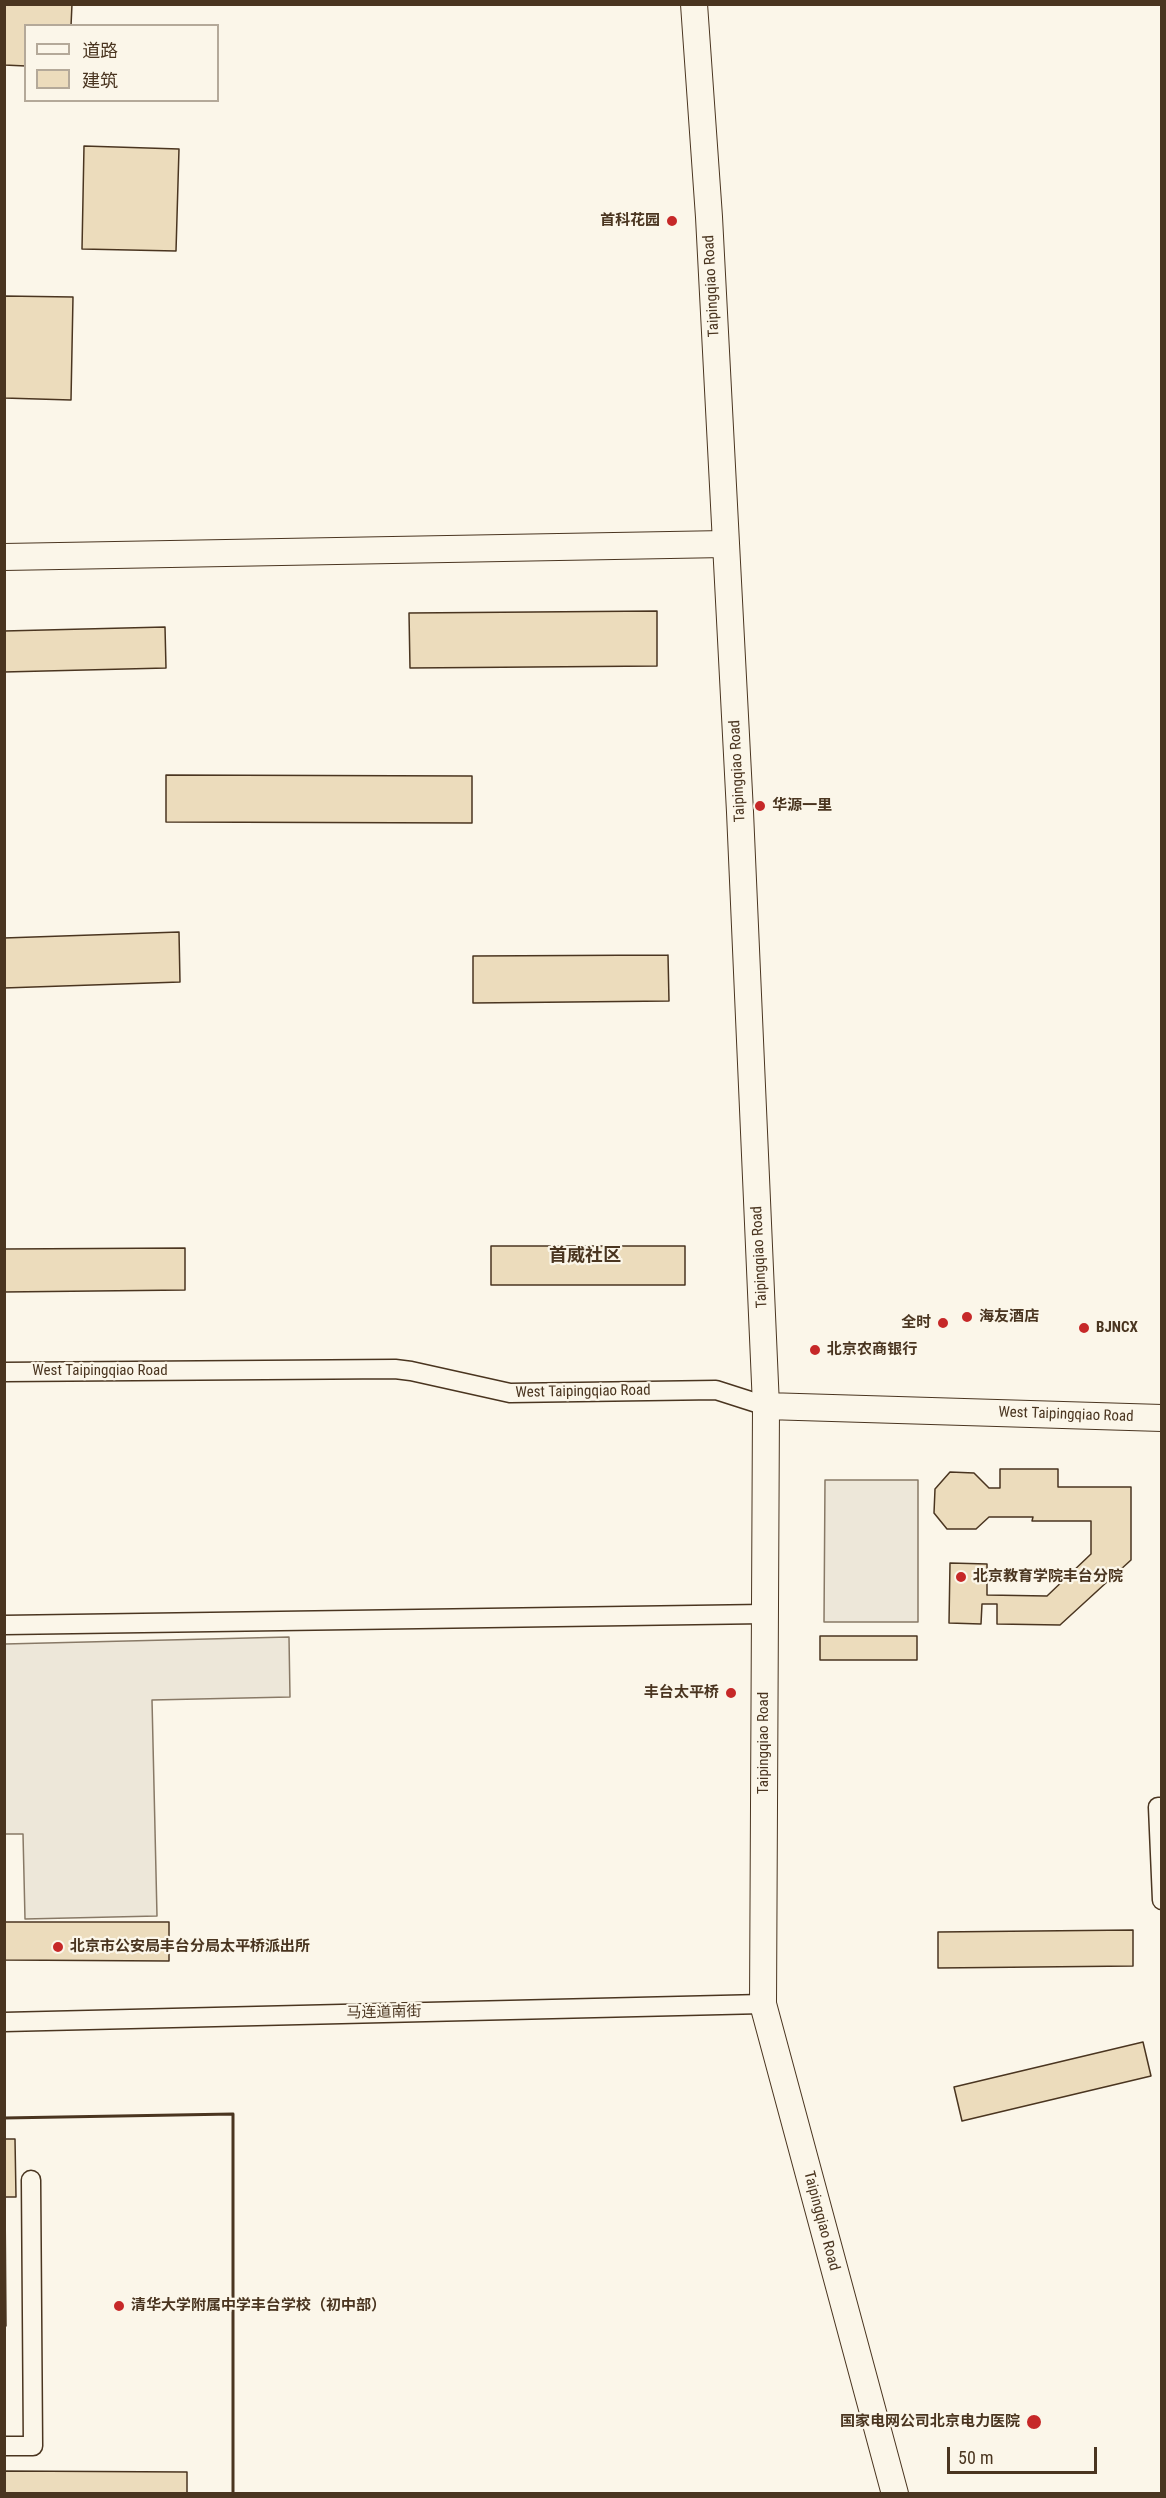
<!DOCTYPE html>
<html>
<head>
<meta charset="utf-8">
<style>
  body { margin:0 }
  #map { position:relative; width:1166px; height:2498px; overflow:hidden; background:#fbf6e9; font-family:"Roboto Condensed","Noto Sans SC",sans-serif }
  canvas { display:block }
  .frame { position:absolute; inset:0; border:6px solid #4a3520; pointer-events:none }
  .legend { position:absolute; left:24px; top:24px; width:195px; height:78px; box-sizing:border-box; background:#fbf6e9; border:2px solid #b4a999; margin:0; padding:8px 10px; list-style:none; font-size:18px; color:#4a3520 }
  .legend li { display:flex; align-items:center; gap:12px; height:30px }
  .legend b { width:30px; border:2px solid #b4a999 }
  .scale { position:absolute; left:947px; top:2447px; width:150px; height:27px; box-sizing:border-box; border:3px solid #4a3520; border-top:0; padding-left:8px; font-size:18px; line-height:21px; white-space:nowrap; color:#4a3520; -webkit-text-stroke:4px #fbf6e9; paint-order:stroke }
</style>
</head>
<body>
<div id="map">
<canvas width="1166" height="2498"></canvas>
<div class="frame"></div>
<ul class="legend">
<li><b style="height:8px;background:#fbf6e9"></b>道路</li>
<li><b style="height:16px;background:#ecdcbc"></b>建筑</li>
</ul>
<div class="scale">50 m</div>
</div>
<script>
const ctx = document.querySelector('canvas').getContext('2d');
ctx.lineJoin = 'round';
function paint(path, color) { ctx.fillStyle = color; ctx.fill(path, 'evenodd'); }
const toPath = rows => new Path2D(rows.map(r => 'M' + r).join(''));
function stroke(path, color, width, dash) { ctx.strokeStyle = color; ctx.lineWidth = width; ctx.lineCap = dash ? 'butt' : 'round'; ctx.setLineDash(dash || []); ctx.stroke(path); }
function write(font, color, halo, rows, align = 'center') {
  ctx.font = font + ' "Roboto Condensed","Noto Sans SC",sans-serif'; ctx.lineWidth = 4.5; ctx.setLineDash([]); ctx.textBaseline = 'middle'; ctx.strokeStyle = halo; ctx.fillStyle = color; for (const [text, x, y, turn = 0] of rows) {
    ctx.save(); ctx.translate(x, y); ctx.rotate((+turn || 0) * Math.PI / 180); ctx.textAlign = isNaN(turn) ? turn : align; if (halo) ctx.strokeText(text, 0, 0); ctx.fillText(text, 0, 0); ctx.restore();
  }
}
const parking = toPath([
  [825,1480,918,1480,918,1622,824,1622,825,1480],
  [289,1637,290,1697,152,1700,157,1916,25,1919,23,1834,5,1834,5,1644,289,1637]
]);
const building = toPath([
  [4,4,72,4,71,26,26,26,26,66,4,65,4,4],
  [84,146,179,149,176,251,82,249,84,146],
  [4,296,73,297,71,400,4,398,4,296],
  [657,611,657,666,410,668,409,613,657,611],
  [165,627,166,668,4,672,4,631,165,627],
  [166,775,472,776,472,823,166,822,166,775],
  [179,932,180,982,4,988,4,938,179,932],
  [668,955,669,1001,473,1003,473,956,668,955],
  [491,1246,685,1246,685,1285,491,1285,491,1246],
  [185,1248,185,1290,4,1292,4,1249,185,1248],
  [1000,1469,1058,1469,1058,1487,1131,1487,1131,1560,1060,1625,997,1624,997,1604,982,1604,981,1624,949,1623,950,1563,987,1564,987,1595,1047,1596,1091,1554,1091,1521,1032,1521,1033,1517,989,1517,976,1529,947,1529,934,1513,935,1489,950,1472,974,1473,989,1488,1000,1488,1000,1469],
  [820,1636,917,1636,917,1660,820,1660,820,1636],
  [4,1922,169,1922,169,1961,4,1960,4,1922],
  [1133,1930,1133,1966,938,1968,938,1932,1133,1930],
  [1143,2042,1151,2076,962,2121,954,2087,1143,2042],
  [4,2139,15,2139,16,2197,5,2197,6,2326,4,2326,4,2139],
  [4,2471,187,2472,187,2494,4,2494,4,2471]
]);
const street = toPath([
  [4,1372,395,1369,411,1371,510,1393,716,1390,766,1406],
  [4,1625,764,1614],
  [1162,1807,1158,1807,1162,1900],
  [4,2022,763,2004],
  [4,2446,33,2446,31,2180]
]);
const secondary = toPath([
  [694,4,709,217,740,812,766,1406,763,2004,895,2494],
  [4,557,725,544],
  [766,1406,1162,1418]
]);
const wall = toPath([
  [4,2118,233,2114,233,2494]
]);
const markers = [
  [672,221,6,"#c62828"],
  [760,806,6,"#c62828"],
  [967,1317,6,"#c62828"],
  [943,1323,6,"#c62828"],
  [1084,1328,6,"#c62828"],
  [815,1350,6,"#c62828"],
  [961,1577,6,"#c62828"],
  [731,1693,6,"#c62828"],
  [58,1947,6,"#c62828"],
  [119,2306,6,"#c62828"],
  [1034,2422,8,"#c62828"]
];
const poiNames = [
  ["首科花园",660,221,"right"],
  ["华源一里",772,806],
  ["海友酒店",979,1317],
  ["全时",931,1323,"right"],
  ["BJNCX",1096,1328],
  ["北京农商银行",827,1350],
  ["北京教育学院丰台分院",973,1577],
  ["丰台太平桥",719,1693,"right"],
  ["北京市公安局丰台分局太平桥派出所",70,1947],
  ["清华大学附属中学丰台学校（初中部）",131,2306],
  ["国家电网公司北京电力医院",1020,2422,"right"]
];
const streetNames = [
  ["Taipingqiao Road",712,286,-93],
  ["Taipingqiao Road",738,771,-93],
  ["Taipingqiao Road",760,1257,-93],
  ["West Taipingqiao Road",100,1371],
  ["West Taipingqiao Road",583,1392,-1],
  ["West Taipingqiao Road",1066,1415,2],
  ["Taipingqiao Road",764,1743,-90],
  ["马连道南街",384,2013,-1],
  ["Taipingqiao Road",821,2221,75]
];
const quarterNames = [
  ["首威社区",585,1256]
];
paint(parking, '#ede7d9');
stroke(parking, '#887966', 1.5);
paint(building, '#ecdcbc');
stroke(building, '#4a3520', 1.5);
stroke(street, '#4a3520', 21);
stroke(secondary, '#4a3520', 28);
stroke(street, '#fbf6e9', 18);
stroke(secondary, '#fbf6e9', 26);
stroke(wall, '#4a3520', 3);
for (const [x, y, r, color] of markers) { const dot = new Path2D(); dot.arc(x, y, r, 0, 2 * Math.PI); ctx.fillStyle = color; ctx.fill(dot); stroke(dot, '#fbf6e9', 2); }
write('bold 15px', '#4a3520', '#fbf6e9', poiNames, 'left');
write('15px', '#4a3520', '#fbf6e9', streetNames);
write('bold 18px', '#4a3520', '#fbf6e9', quarterNames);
</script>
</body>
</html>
